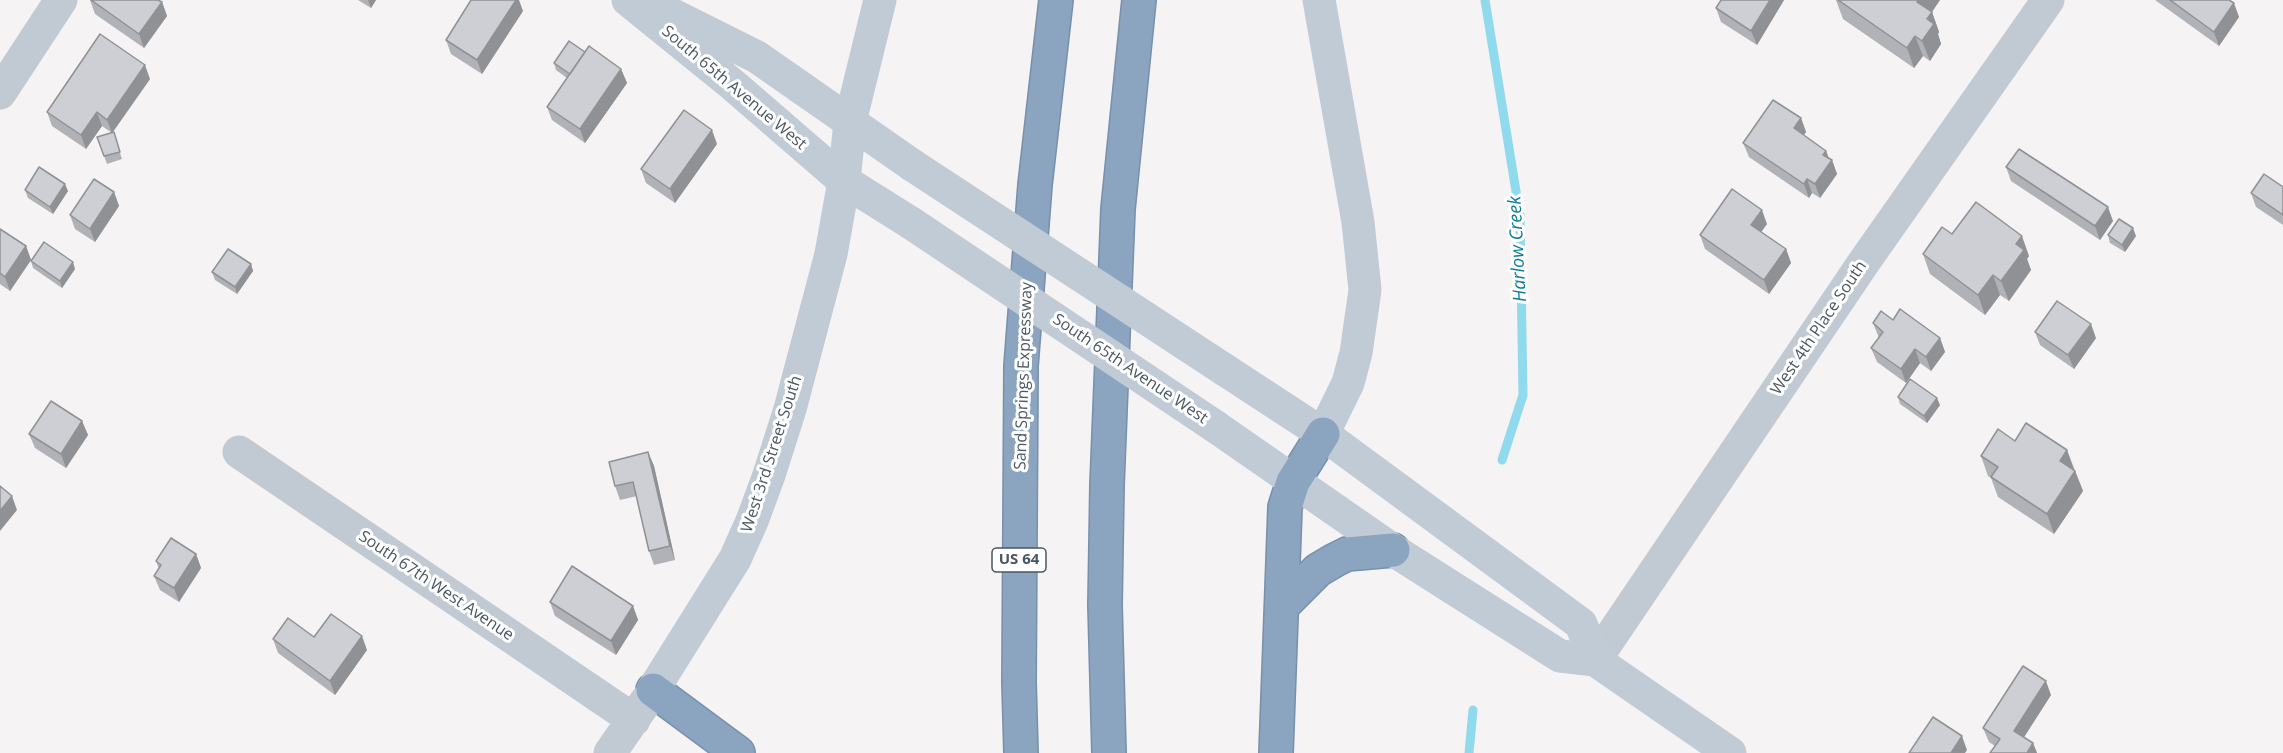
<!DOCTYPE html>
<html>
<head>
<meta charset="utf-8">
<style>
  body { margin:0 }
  canvas { display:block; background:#f5f3f3 }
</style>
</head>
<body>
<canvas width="2283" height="753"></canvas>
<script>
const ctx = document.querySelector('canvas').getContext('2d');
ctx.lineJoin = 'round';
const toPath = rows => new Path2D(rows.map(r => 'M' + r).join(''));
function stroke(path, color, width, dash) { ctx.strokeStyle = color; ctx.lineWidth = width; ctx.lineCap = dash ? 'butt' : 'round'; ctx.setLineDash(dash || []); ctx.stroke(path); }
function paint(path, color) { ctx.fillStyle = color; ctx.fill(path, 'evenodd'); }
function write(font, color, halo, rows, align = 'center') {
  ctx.font = font + ' "Open Sans",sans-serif'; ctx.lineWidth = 6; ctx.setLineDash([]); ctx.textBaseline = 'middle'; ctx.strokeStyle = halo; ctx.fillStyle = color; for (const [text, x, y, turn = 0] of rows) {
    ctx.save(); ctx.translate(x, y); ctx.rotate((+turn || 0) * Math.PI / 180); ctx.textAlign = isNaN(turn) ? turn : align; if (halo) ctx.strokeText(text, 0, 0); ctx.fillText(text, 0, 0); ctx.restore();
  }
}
const stream = toPath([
  [1485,0,1520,216,1523,395,1502,460],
  [1469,753,1473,710]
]);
const street = toPath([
  [0,93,61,0],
  [239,452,634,720],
  [1595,660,1864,262,2048,0],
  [610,753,646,701]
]);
const secondary = toPath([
  [628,0,733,85,844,181,911,223],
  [1319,0,1358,222,1365,290,1356,353,1348,383,1323,434],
  [659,8,757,57,912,165],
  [1225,370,1323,434,1581,624,1595,660],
  [1216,427,1393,550,1560,656,1595,660,1730,753],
  [653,690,735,559,752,521,769,475,790,409,831,254,844,181,850,122,880,0]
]);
const highway = toPath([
  [1283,605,1318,570,1335,560,1347,554,1393,550],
  [653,690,738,753],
  [1021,753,1019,682,1021,366,1035,185,1056,0],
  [1109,753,1105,605,1107,485,1118,209,1139,0],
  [1276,753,1285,507,1293,482,1323,434]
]);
const secondaryBridge = toPath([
  [912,165,1225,370],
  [911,223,1216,427]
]);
const wall = toPath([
  [90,0,162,2,167,16,144,48,95,14],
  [358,0,376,0,371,8],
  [1784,0,1757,45,1721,22,1716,8],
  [1836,0,1940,0,1932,12,1939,32,1938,34,1941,44,1930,61,1923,56,1914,68,1843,19],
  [2155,0,2229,0,2239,17,2219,46],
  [523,11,482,74,451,54,446,40],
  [585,52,621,69,627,83,585,143,552,120,547,107,567,78,556,70,554,63],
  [150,79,113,132,122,159,107,164,97,137,112,133,102,126,86,149,52,126,47,112],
  [1801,118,1806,132,1804,135,1826,151,1829,158,1832,160,1837,174,1820,198,1812,193,1809,198,1749,157,1743,143],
  [717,144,675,203,646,183,641,169],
  [2006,167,2113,221,2100,240,2011,181],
  [2283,187,2283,225,2256,207,2251,193],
  [25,190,68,191,53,214,28,198],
  [114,192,119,206,95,242,75,229,70,215],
  [1767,224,1761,232,1786,249,1791,263,1769,294,1705,249,1700,235],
  [0,229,26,246,31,260,10,291,0,284],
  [1952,234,2029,256,2027,259,2031,270,2009,301,2000,295,1985,315,1930,274,1923,254],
  [2108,235,2136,236,2125,252,2110,243],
  [31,261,75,269,62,288,33,268],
  [251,264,253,271,237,294,215,280,212,272],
  [1893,320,1940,338,1945,352,1931,371,1920,363,1906,383,1877,362,1871,348,1879,338,1873,323],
  [2035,332,2096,338,2074,369,2040,345],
  [1898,397,1940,405,1927,423,1900,404],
  [82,421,88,435,66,468,35,448,29,434],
  [2015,441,2067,450,2083,491,2054,534,1998,497,1991,478,1988,476,1981,456],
  [648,452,654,466,675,560,654,565,649,551,637,496,620,500,615,486],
  [196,554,201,568,179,602,160,590,154,576,159,569,156,561],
  [550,602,633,606,638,620,616,655,555,616],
  [314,637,367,650,335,695,278,653,273,639],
  [2051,695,2024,737,2033,743,2037,753,1990,753,1995,746,1989,742,1983,728]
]);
const shadedWall = toPath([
  [368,0,376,0,371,8],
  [516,0,519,0,523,11,482,74,477,60],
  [1770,0,1784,0,1757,45,1751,31],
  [1919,0,1940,0,1925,22,1917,2],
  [162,2,167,16,144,48,139,34],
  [2234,3,2239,17,2219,46,2214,32],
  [1932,12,1939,32,1938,34,1941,44,1930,61,1922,41,1927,19],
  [1915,36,1923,56,1914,68,1907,48],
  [145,65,150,79,112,133,107,120],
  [621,69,627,83,585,143,580,129],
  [97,112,102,126,86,149,81,135],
  [1801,118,1806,132,1799,142,1794,128],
  [712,130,717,144,675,203,670,189],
  [1826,151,1830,162,1832,160,1837,174,1820,198,1815,184,1823,155],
  [1807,179,1812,193,1809,198,1804,184],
  [65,184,68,191,53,214,50,207],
  [114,192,119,206,95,242,90,229],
  [2108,207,2113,221,2100,240,2095,226],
  [1762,210,1767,224,1756,239,1751,225],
  [2133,228,2136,236,2125,252,2122,245],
  [2022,236,2029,256,2027,259,2031,270,2009,301,2001,281,2016,244],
  [26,246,31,260,10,291,5,277],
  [1786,249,1791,263,1769,294,1764,280],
  [73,262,75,269,62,288,60,281],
  [251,264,253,271,237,294,235,287],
  [1993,275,2000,295,1985,315,1978,295],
  [2091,324,2096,338,2074,369,2068,355],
  [1940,338,1945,352,1931,371,1926,357],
  [1915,349,1920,363,1906,383,1901,369],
  [1937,398,1940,405,1927,423,1924,416],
  [82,421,88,435,66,468,61,454],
  [2067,450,2074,470,2067,481,2060,461],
  [648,452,654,466,675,560,670,546],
  [2075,471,2083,491,2054,534,2047,514],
  [12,496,17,510,0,531,0,511],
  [196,554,201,568,179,602,174,588],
  [633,606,638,620,616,655,611,641],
  [362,636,367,650,335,695,330,681],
  [2046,681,2051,695,2019,745,2014,731],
  [1962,736,1967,750,1965,753,1951,753],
  [2033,743,2037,753,2027,753]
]);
const building = toPath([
  [91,0,158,0,162,2,139,34,91,0],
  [471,0,516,0,477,60,446,40,471,0],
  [1721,0,1770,0,1751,31,1716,8,1721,0],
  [1838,0,1919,0,1917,2,1932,12,1927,19,1934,24,1922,41,1915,36,1907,48,1838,0],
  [2170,0,2229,0,2234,3,2214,32,2170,0],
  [100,34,145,65,107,120,97,112,81,135,47,112,100,34],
  [569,41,585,52,570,74,554,63,569,41],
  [589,46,621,69,580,129,547,107,589,46],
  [1773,100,1801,118,1794,128,1826,151,1823,155,1832,160,1815,184,1807,179,1804,184,1743,143,1773,100],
  [684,110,712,130,670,189,641,169,684,110],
  [114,132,120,152,104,156,97,137,114,132],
  [2019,149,2108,207,2095,226,2006,167,2019,149],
  [39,167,65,184,50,207,25,190,39,167],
  [2264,174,2283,187,2283,215,2251,193,2264,174],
  [94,179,114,192,90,229,70,215,94,179],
  [1732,189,1762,210,1751,225,1786,249,1764,280,1700,235,1732,189],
  [1976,202,2022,236,2016,244,2024,250,2001,281,1993,275,1978,295,1923,254,1942,227,1952,234,1976,202],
  [2119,219,2133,228,2122,245,2108,235,2119,219],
  [0,229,26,246,5,277,0,273,0,229],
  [44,242,73,262,60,281,31,261,44,242],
  [228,249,251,264,235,287,212,272,228,249],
  [2057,301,2091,324,2068,355,2035,332,2057,301],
  [1900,309,1940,338,1926,357,1915,349,1901,369,1871,348,1883,332,1873,323,1881,311,1893,320,1900,309],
  [1910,379,1937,398,1924,416,1898,397,1910,379],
  [51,401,82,421,61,454,29,434,51,401],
  [2026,423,2067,450,2060,461,2075,471,2047,514,1991,477,1998,467,1981,456,1998,429,2015,441,2026,423],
  [648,452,670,546,649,551,633,482,615,486,609,462,648,452],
  [0,486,12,496,0,511,0,486],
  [171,538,196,554,174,588,154,576,161,565,156,561,171,538],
  [572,566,633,606,611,641,550,602,572,566],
  [331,614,362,636,330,681,273,639,288,618,314,637,331,614],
  [2023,666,2046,681,2014,731,2033,743,2027,753,1990,753,2000,739,1983,728,2023,666],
  [1933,717,1962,736,1951,753,1909,753,1933,717]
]);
const shields = [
  [1019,560,54]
];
const shieldNames = [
  ["US 64",1019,560]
];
const streetNames = [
  ["South 65th Avenue West",734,88,40],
  ["West 4th Place South",1819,328,-56],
  ["South 65th Avenue West",1130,369,34],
  ["Sand Springs Expressway",1024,376,-88],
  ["West 3rd Street South",772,454,-72],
  ["South 67th West Avenue",436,586,34]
];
const waterNames = [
  ["Harlow Creek",1518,249,-93]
];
stroke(stream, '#90daee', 9);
stroke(highway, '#7690ad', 36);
stroke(street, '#c1cad2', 33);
stroke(secondary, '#c1cbd6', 33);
stroke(highway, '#8ba5c1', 33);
stroke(secondaryBridge, '#c1cbd6', 33);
paint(wall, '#b0b2b7');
paint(shadedWall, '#909195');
paint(building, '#cdcfd5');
stroke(building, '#909195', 1.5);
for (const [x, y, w] of shields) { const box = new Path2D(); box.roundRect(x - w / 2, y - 12, w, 24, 4.5); ctx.fillStyle = '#fff'; ctx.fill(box); stroke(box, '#4a5661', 1.5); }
write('bold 15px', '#4a5661', null, shieldNames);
write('16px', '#4a5661', '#fff', streetNames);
write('italic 18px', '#0c7c9b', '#fff', waterNames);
</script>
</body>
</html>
